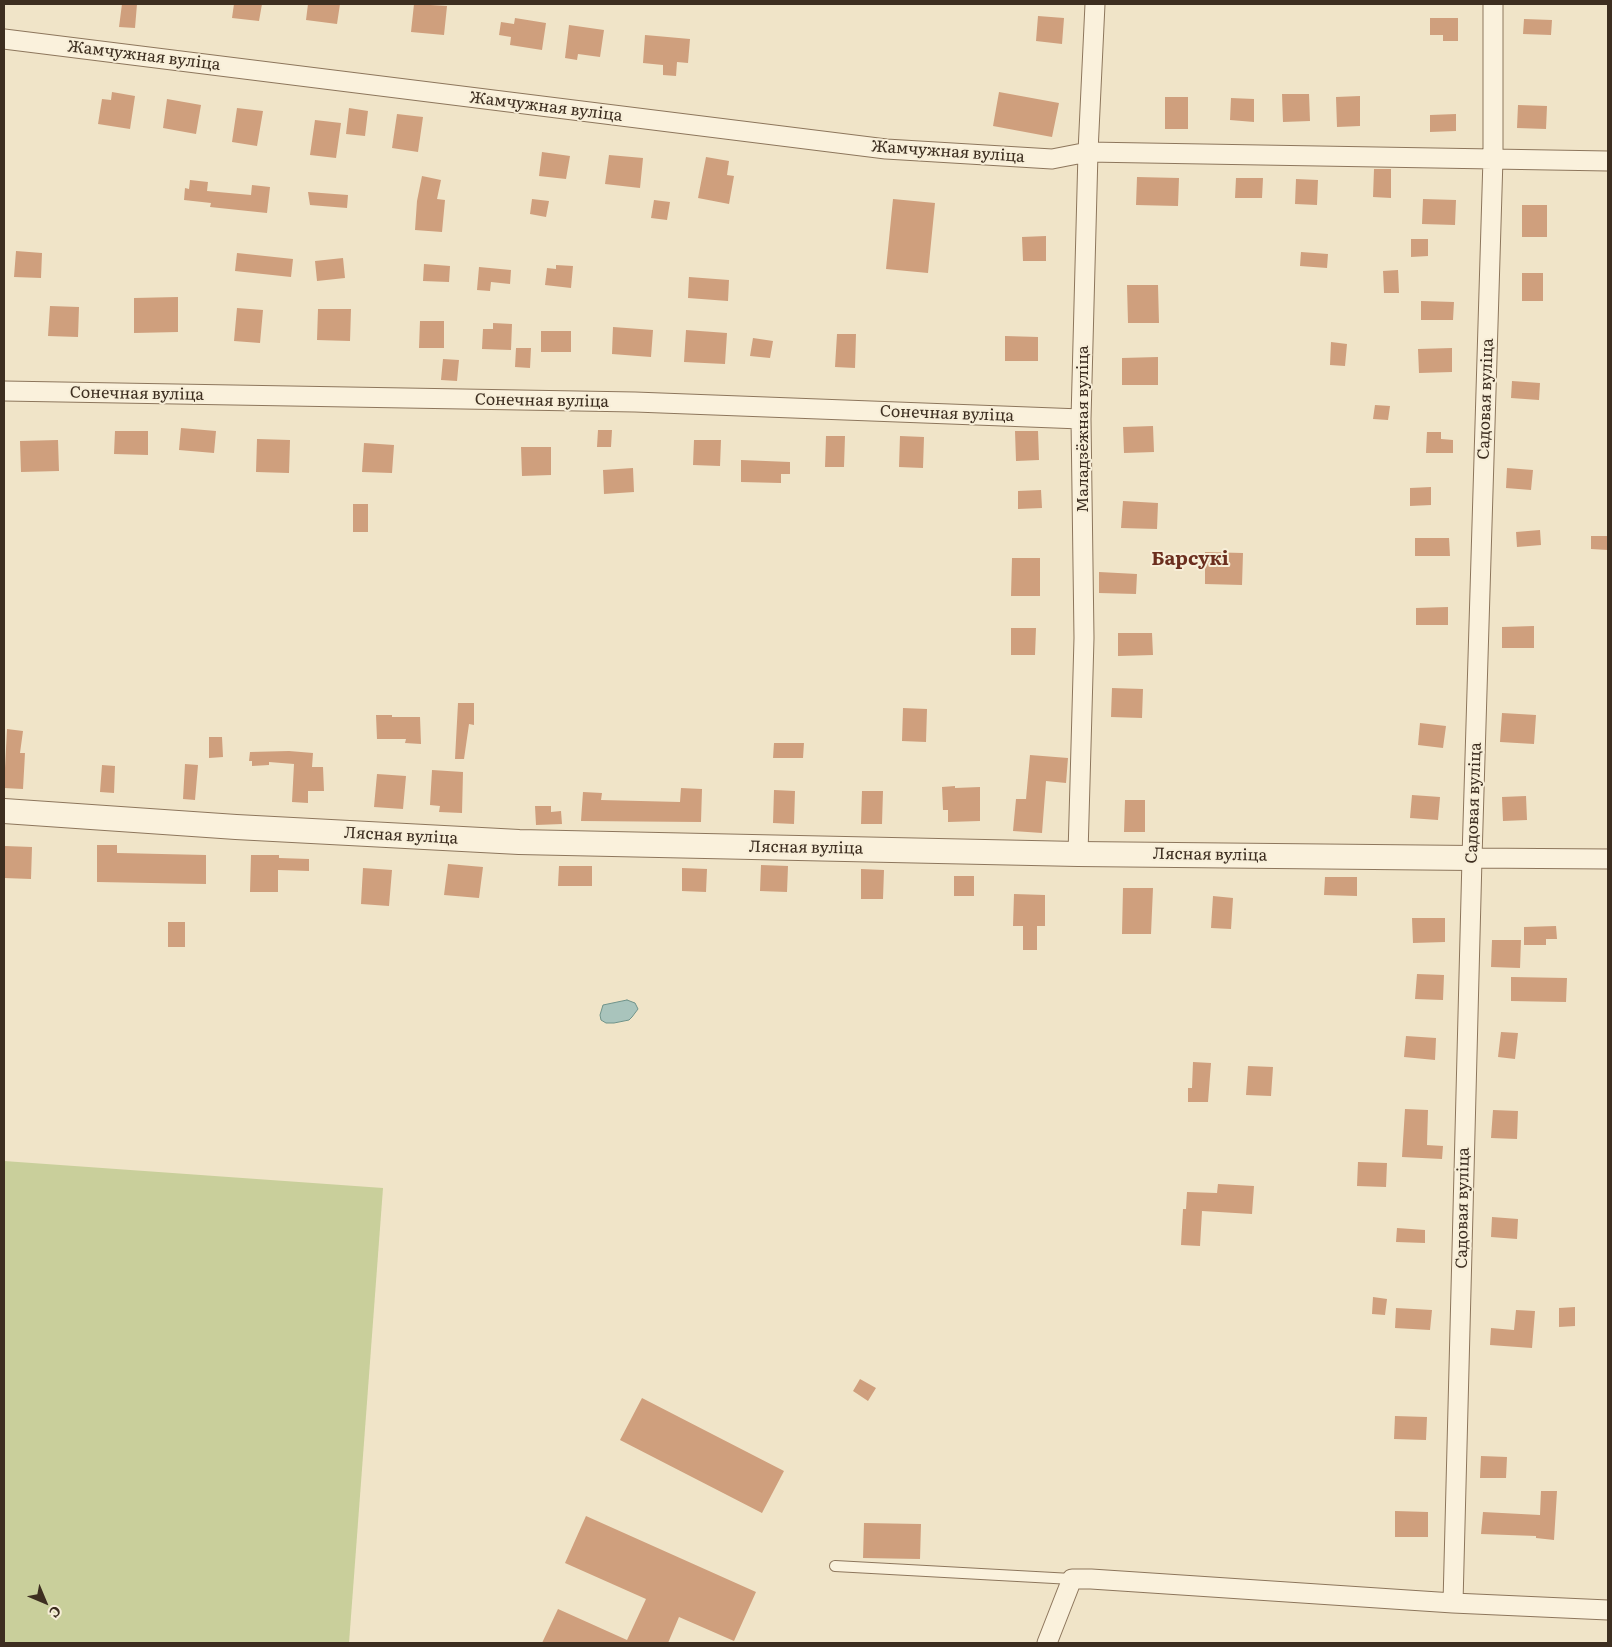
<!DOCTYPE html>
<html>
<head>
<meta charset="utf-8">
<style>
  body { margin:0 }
  #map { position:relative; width:1612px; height:1647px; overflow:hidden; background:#f0e4c8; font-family:Literata,serif }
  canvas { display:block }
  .frame { position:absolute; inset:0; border:5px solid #3d2e20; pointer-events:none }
  .north { position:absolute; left:20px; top:1577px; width:50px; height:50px; -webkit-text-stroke:4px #f7eed8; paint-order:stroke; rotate:135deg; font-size:14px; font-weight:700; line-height:20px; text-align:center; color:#3d2e20 }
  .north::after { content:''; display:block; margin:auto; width:18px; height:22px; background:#3d2e20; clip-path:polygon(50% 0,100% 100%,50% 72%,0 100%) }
</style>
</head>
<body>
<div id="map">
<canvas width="1612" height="1647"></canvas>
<div class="frame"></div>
<div class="north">С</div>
</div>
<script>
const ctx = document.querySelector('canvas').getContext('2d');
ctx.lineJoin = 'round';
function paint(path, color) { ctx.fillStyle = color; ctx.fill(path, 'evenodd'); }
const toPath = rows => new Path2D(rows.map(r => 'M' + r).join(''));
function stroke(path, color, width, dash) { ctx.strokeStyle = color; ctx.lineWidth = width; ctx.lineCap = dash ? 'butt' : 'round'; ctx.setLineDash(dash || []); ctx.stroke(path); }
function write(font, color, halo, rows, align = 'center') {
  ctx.font = font + ' Literata,serif'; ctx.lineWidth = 4; ctx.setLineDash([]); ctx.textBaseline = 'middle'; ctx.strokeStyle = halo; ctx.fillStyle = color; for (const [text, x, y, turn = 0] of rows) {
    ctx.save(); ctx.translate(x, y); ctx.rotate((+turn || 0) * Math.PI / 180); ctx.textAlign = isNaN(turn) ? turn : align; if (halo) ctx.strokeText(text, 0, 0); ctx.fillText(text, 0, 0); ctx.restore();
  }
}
const green = toPath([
  [4,1161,383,1188,349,1643,4,1643]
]);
const water = toPath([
  [627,1000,635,1003,638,1009,632,1017,629,1020,614,1023,606,1023,601,1020,600,1015,603,1005,627,1000]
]);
const building = toPath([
  [122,4,137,4,135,28,119,27],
  [234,4,262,4,259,21,232,18],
  [308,4,340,4,337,24,306,20],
  [414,4,447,6,444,35,411,32],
  [1038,16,1064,18,1062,44,1036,41],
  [515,18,546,23,542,50,510,45,511,37,499,35,501,22,514,24],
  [1430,18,1458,18,1458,41,1443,41,1443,35,1430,35],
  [1524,19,1552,20,1551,35,1523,34],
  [569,25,604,30,600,57,578,54,577,60,565,58],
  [645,35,690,39,688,63,677,62,676,76,663,75,663,65,643,63],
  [112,92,135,96,130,129,98,124,102,99,111,100],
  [999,92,1059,103,1052,137,993,126],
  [1282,94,1309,94,1310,121,1283,122],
  [1360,96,1360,126,1337,127,1336,97],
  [1165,97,1188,97,1188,129,1165,129],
  [1231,98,1254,99,1254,122,1230,120],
  [167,99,201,105,196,134,163,128],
  [1518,105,1547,106,1546,129,1517,128],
  [237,108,263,111,257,146,232,142],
  [349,108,368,111,365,136,346,134],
  [397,114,423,117,418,152,392,148],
  [1456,114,1456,131,1430,132,1430,115],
  [315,120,341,123,336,158,310,155],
  [542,152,570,156,566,179,539,176],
  [609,155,643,158,640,188,605,184],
  [706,157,729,161,727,175,734,176,729,204,698,198],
  [1374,169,1391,169,1391,198,1373,197],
  [422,176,441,180,437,199,445,200,442,232,415,230,417,201],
  [1137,177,1179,178,1178,206,1136,205],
  [1236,178,1263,178,1262,198,1235,198],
  [1296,179,1318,180,1317,205,1295,204],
  [190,180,208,182,207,191,251,195,252,185,270,187,267,213,210,207,211,203,184,200,185,188,189,189],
  [308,192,348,195,347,208,310,205],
  [532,199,549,201,546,217,530,214],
  [893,199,935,203,928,273,886,269],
  [1423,199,1456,200,1455,225,1422,224],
  [654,200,670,202,667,220,651,218],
  [1522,205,1547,205,1547,237,1522,237],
  [1046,236,1046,261,1023,261,1022,237],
  [1411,239,1428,239,1428,256,1411,257],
  [16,251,42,253,41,278,14,277],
  [1301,252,1328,254,1327,268,1300,266],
  [237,253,293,259,291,277,235,271],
  [343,258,345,278,317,281,315,261],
  [424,264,450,266,449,282,423,281],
  [556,265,573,266,571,288,545,285,547,268,556,269],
  [479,267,511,270,510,284,491,282,490,291,477,290],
  [1398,270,1399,293,1384,293,1383,271],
  [1522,273,1543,273,1543,301,1522,301],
  [689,277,729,280,728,301,688,298],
  [1127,285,1158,285,1159,323,1128,323],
  [178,297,178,332,134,333,134,298],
  [1421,301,1454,302,1453,320,1421,320],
  [50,306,79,307,78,337,48,336],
  [237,308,263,310,260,343,234,341],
  [318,309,351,309,350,341,317,340],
  [420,321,444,321,444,348,419,348],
  [493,323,512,324,511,350,482,349,483,329,493,329],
  [613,327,653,330,651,357,612,354],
  [686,330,727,333,725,364,684,362],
  [541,331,571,331,571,352,541,352],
  [837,334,856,334,855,368,835,367],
  [1005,336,1038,337,1038,361,1005,361],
  [753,338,773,341,770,358,750,356],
  [1331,342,1347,344,1345,366,1330,365],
  [516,348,531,348,530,368,515,367],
  [1452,348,1452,372,1419,373,1418,349],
  [1158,357,1158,385,1122,385,1122,358],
  [443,359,459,360,457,381,441,380],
  [1512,381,1540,383,1539,400,1511,398],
  [1375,405,1390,406,1388,420,1373,419],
  [1153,426,1154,452,1124,453,1123,427],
  [181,428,216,431,214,453,179,450],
  [598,430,612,430,611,447,597,447],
  [115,431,148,431,148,455,114,454],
  [1015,431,1038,431,1039,460,1016,461],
  [1427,432,1441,432,1441,439,1453,440,1453,453,1426,453],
  [826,436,845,436,844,467,825,467],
  [900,436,924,437,923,468,899,467],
  [257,439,290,440,289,473,256,472],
  [58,440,59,471,21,472,20,441],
  [694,440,721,440,720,466,693,465],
  [364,443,394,445,392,473,362,472],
  [521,447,551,447,551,475,522,476],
  [741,460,790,462,790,474,781,474,781,483,741,482],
  [633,468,634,492,604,494,603,470],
  [1507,468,1533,470,1531,490,1506,488],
  [1431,487,1431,505,1410,506,1410,488],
  [1041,490,1042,508,1018,509,1018,491],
  [1123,501,1158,503,1157,529,1121,528],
  [353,504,368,504,368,532,353,532],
  [1540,530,1541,545,1517,547,1516,532],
  [1591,536,1608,536,1608,550,1591,549],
  [1415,538,1449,538,1450,556,1415,556],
  [1205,552,1243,553,1242,585,1205,584],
  [1012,558,1040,558,1040,596,1011,596],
  [1099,572,1137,574,1136,594,1099,593],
  [1448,607,1448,625,1416,625,1416,608],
  [1534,626,1534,648,1502,648,1502,627],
  [1011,628,1036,628,1035,655,1011,655],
  [1118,633,1152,633,1153,655,1118,656],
  [1112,688,1143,689,1142,718,1111,717],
  [458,703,474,703,474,725,469,724,464,759,455,759],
  [903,708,927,709,926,742,902,741],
  [1502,713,1536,715,1534,744,1500,742],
  [376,715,392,715,392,717,420,717,421,744,405,743,406,739,377,739],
  [1420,723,1446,726,1443,748,1418,745],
  [7,729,23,731,20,753,25,753,23,789,4,788],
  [209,737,222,737,223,757,209,758],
  [774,743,804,743,803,758,773,758],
  [289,751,313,753,312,767,323,767,324,791,308,791,308,803,292,802,294,764,269,762,269,765,252,766,252,761,249,761,250,752],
  [1030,755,1068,758,1066,783,1046,781,1042,833,1013,831,1016,799,1026,799],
  [185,764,198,765,195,800,183,799],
  [102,765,115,766,114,793,100,792],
  [432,770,463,772,462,813,439,812,440,806,430,805],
  [377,774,406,776,403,809,374,807],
  [955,786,955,788,980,787,980,821,948,822,948,810,943,810,942,787],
  [681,788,702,789,701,822,581,821,583,792,602,793,601,800,680,802],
  [774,790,795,791,794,824,773,823],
  [862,791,883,791,882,824,861,824],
  [1412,795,1440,797,1438,820,1410,818],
  [1526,796,1527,820,1503,821,1502,797],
  [1125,800,1145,800,1145,832,1124,832],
  [535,806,551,806,551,812,561,811,562,824,536,825],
  [97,845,117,845,117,853,206,855,206,884,97,882],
  [5,846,32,847,31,879,4,878],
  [251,855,279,855,279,858,309,859,309,871,278,870,278,892,250,892],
  [448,864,483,867,479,898,444,895],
  [761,865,788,866,787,892,760,891],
  [559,866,592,866,592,886,558,886],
  [363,868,392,870,389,906,361,904],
  [682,868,707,869,706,892,682,891],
  [861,869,884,870,883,899,861,899],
  [954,876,974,876,974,896,954,896],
  [1325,877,1357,877,1357,896,1324,895],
  [1123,888,1153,888,1151,934,1122,934],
  [1014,894,1045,895,1045,926,1037,926,1037,950,1023,950,1023,926,1013,926],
  [1213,896,1233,898,1231,929,1211,928],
  [1412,918,1445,918,1445,942,1413,943],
  [168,922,185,922,185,947,168,947],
  [1556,926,1557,939,1546,939,1546,945,1524,945,1524,927],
  [1492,940,1521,940,1520,968,1491,967],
  [1417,974,1444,975,1443,1000,1415,999],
  [1511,977,1567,978,1566,1002,1511,1001],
  [1501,1032,1518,1033,1515,1059,1498,1057],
  [1406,1036,1436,1038,1435,1060,1404,1057],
  [1193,1062,1211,1063,1208,1102,1188,1102,1188,1088,1192,1088],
  [1248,1066,1273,1067,1271,1096,1246,1095],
  [1405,1109,1428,1110,1427,1145,1443,1146,1442,1159,1402,1157],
  [1493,1110,1518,1111,1517,1139,1491,1138],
  [1358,1162,1387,1163,1386,1187,1357,1186],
  [1218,1184,1254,1186,1252,1214,1202,1211,1200,1246,1181,1245,1183,1209,1186,1209,1187,1192,1217,1193],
  [1492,1217,1518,1219,1517,1239,1491,1237],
  [1397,1228,1425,1230,1425,1243,1396,1242],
  [1373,1297,1387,1299,1385,1315,1372,1314],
  [1575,1307,1575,1326,1559,1327,1559,1308],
  [1396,1308,1432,1310,1430,1330,1395,1328],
  [1516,1310,1535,1311,1532,1348,1490,1345,1491,1328,1514,1330],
  [860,1379,876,1388,868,1401,853,1391],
  [642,1398,784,1471,762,1513,620,1440],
  [1395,1416,1427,1417,1426,1440,1394,1439],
  [1481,1456,1507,1457,1506,1478,1480,1478],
  [1541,1491,1557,1491,1554,1540,1536,1538,1536,1536,1481,1534,1483,1512,1540,1515],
  [1395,1511,1428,1512,1428,1537,1395,1537],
  [586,1516,756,1592,734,1641,679,1617,668,1643,542,1643,558,1609,627,1640,646,1599,565,1563],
  [864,1523,921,1524,920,1559,863,1558]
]);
const service = toPath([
  [835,1566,1072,1579]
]);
const minor = toPath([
  [4,39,886,149,1052,159,1088,152,1608,161],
  [4,391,635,402,1081,419],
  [1078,854,1084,638,1081,419,1088,152,1095,4],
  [1472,858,1608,859],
  [1453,1603,1472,858,1493,158,1493,4],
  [1047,1643,1072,1579,1091,1579,1453,1603,1608,1610]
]);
const tertiary = toPath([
  [4,811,236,827,519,842,1078,854,1472,858]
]);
const streetNames = [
  ["Жамчужная вуліца",144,56,7],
  ["Жамчужная вуліца",546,107,7],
  ["Жамчужная вуліца",948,152,4],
  ["Сонечная вуліца",137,394,1],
  ["Садовая вуліца",1486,399,-88],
  ["Сонечная вуліца",542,401,1],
  ["Сонечная вуліца",947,414,2],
  ["Маладзёжная вуліца",1083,429,-90],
  ["Садовая вуліца",1474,803,-88],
  ["Лясная вуліца",401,836,3],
  ["Лясная вуліца",806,848,1],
  ["Лясная вуліца",1210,855,1],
  ["Садовая вуліца",1463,1208,-89]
];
const quarterNames = [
  ["Барсукі",1190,559]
];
paint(green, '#c9cf9b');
paint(water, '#a9c4bc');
stroke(water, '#6f938a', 1);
paint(building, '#cf9f7d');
stroke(service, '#8d765c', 12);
stroke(minor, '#8d765c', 21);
stroke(tertiary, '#8d765c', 26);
stroke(service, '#faf1dc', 10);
stroke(minor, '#faf1dc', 19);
stroke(tertiary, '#faf1dc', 24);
write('16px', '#3d2e20', '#f7eed8', streetNames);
write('bold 19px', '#6b2e1e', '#f7eed8', quarterNames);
</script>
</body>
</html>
